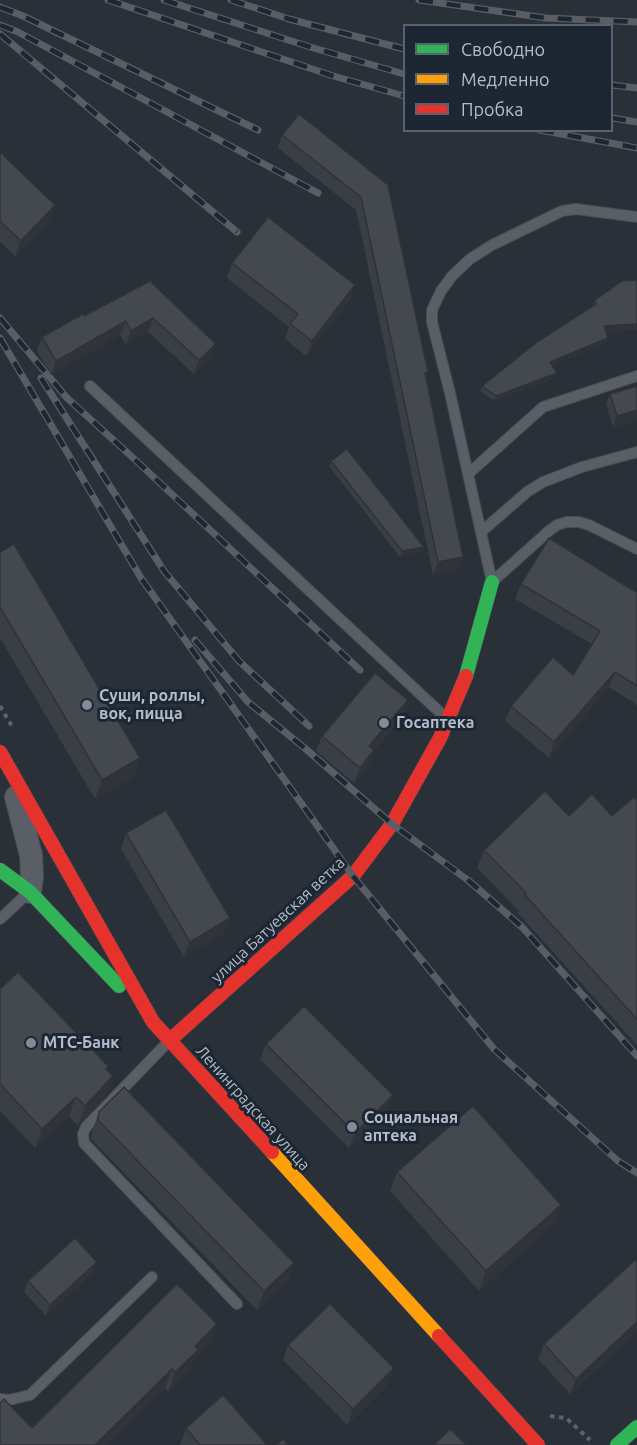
<!DOCTYPE html>
<html>
<head>
<meta charset="utf-8">
<style>
  body { margin:0 }
  #map { position:relative; width:637px; height:1445px; overflow:hidden; background:#2a3038; font-family:Ubuntu,sans-serif }
  canvas { display:block }
  .legend { position:absolute; left:403px; top:24px; width:210px; height:108px; box-sizing:border-box; background:#1d2633; border:2px solid #59626f; margin:0; padding:8px 10px; list-style:none; font-size:18px; color:#b4bcc9 }
  .legend li { display:flex; align-items:center; gap:12px; height:30px }
  .legend b { width:30px; border:2px solid #59626f }
</style>
</head>
<body>
<div id="map">
<canvas width="637" height="1445"></canvas>
<ul class="legend">
<li><b style="height:8px;background:#30b455"></b>Свободно</li>
<li><b style="height:8px;background:#ff9f0a"></b>Медленно</li>
<li><b style="height:8px;background:#e5322d"></b>Пробка</li>
</ul>
</div>
<script>
const ctx = document.querySelector('canvas').getContext('2d');
ctx.lineJoin = 'round';
const toPath = rows => new Path2D(rows.map(r => 'M' + r).join(''));
function stroke(path, color, width, dash) { ctx.strokeStyle = color; ctx.lineWidth = width; ctx.lineCap = dash ? 'butt' : 'round'; ctx.setLineDash(dash || []); ctx.stroke(path); }
function paint(path, color) { ctx.fillStyle = color; ctx.fill(path, 'evenodd'); }
function write(font, color, halo, rows, align = 'center') {
  ctx.font = font + ' Ubuntu,sans-serif'; ctx.lineWidth = 6; ctx.setLineDash([]); ctx.textBaseline = 'middle'; ctx.strokeStyle = halo; ctx.fillStyle = color; for (const [text, x, y, turn = 0] of rows) {
    ctx.save(); ctx.translate(x, y); ctx.rotate((+turn || 0) * Math.PI / 180); ctx.textAlign = isNaN(turn) ? turn : align; if (halo) ctx.strokeText(text, 0, 0); ctx.fillText(text, 0, 0); ctx.restore();
  }
}
const path = toPath([
  [0,706,13,728],
  [550,1416,566,1418,590,1440]
]);
const lane = toPath([
  [637,217,576,209,562,211,492,245,470,259,452,276,441,291,432,310,432,322,450,393,492,582,550,530,557,525,567,522,579,522,589,525,637,549],
  [90,386,445,717],
  [468,474,543,407,637,376],
  [481,532,527,492,543,482,582,467,637,452],
  [0,919,27,894],
  [167,1043,86,1127,83,1134,84,1143,237,1304],
  [0,1399,9,1400,30,1395,152,1277]
]);
const street = toPath([
  [16,797,31,855,32,877,30,892]
]);
const fast = toPath([
  [466,676,492,582],
  [0,870,30,892,119,986],
  [617,1445,637,1427]
]);
const slow = toPath([
  [272,1152,439,1336]
]);
const jam = toPath([
  [0,752,153,1022,272,1152],
  [170,1040,353,876,392,824,440,738,466,676],
  [439,1336,538,1445]
]);
const rail = toPath([
  [108,0,330,75,404,96],
  [164,0,310,47,404,74],
  [231,0,289,19,404,49],
  [419,0,546,18,637,22],
  [0,7,23,16,258,130],
  [0,25,18,32,318,193],
  [0,34,237,232],
  [612,85,637,88],
  [612,118,637,122],
  [540,130,637,148],
  [0,318,67,398,130,455,360,670],
  [0,338,141,578,353,876,494,1049,618,1161,637,1173],
  [41,378,164,571,239,661,309,726],
  [195,640,248,702,307,750,392,824,469,881,522,927,637,1056]
]);
const wall = toPath([
  [282,135,388,185,463,557,458,570,433,575,356,210,278,148],
  [0,152,55,205,50,221,15,256,0,242],
  [232,263,350,300,306,356,285,339,289,327,227,278],
  [150,281,211,358,194,374,148,332,126,345,120,335,51,375,37,351,42,337],
  [595,300,608,338,606,343,552,365,557,373,555,378,494,401,480,391,482,386,593,306],
  [637,386,637,420,613,427,606,404,610,394],
  [331,461,422,552,400,557,329,466],
  [0,552,140,758,133,777,95,799,0,638],
  [521,584,626,586,637,592,637,705,609,687,549,758,505,721,511,706,573,675,592,644,515,599],
  [408,700,403,715,374,750,369,765,354,783,316,751,322,736],
  [637,801,637,1045,518,913,519,911,477,868,484,850,569,816,612,816],
  [126,833,224,933,184,957,121,849],
  [0,989,107,1070,106,1095,78,1126,69,1116,35,1148,0,1111],
  [266,1044,387,1110,349,1148,260,1059],
  [99,1112,294,1263,287,1282,257,1310,91,1139,92,1131],
  [397,1172,561,1205,554,1224,479,1291,390,1191],
  [637,1262,637,1332,570,1394,538,1359,544,1344],
  [93,1273,46,1316,24,1292,28,1281],
  [210,1343,195,1358,191,1369,168,1392,165,1388,32,1428],
  [288,1345,389,1383,347,1425,283,1360],
  [186,1428,267,1445,180,1445]
]);
const shadedWall = toPath([
  [55,205,50,221,15,256,21,241],
  [355,285,350,300,306,356,312,341],
  [153,318,148,332,126,345,131,331],
  [126,321,120,335,51,375,56,361],
  [637,324,637,330,602,332,604,326],
  [608,338,606,343,548,367,550,362],
  [216,344,211,358,194,374,199,360],
  [557,373,555,378,494,401,496,396],
  [637,410,637,420,613,427,617,416],
  [424,547,422,552,400,557,402,551],
  [463,557,458,570,433,575,438,562],
  [615,672,609,687,549,758,554,742],
  [408,700,403,715,364,761,369,746],
  [374,750,369,765,354,783,360,768],
  [140,758,133,777,95,799,102,780],
  [230,918,224,933,184,957,190,942],
  [113,1076,106,1095,78,1126,85,1106],
  [393,1095,387,1110,349,1148,355,1133],
  [76,1097,69,1116,35,1148,42,1129],
  [561,1205,554,1224,479,1291,486,1271],
  [97,1262,93,1273,46,1316,50,1305],
  [294,1263,287,1282,257,1310,264,1291],
  [637,1322,637,1332,570,1394,576,1379],
  [217,1324,210,1343,195,1358,191,1369,168,1392,175,1372,195,1346],
  [394,1368,389,1383,347,1425,353,1409],
  [172,1369,165,1388,107,1445,95,1445]
]);
const building = toPath([
  [299,114,388,185,428,372,425,373,463,557,438,562,361,197,282,135,299,114],
  [0,152,55,205,21,241,0,221,0,152],
  [268,217,355,285,312,341,290,324,298,314,232,263,268,217],
  [637,280,637,324,604,326,608,338,550,362,557,373,496,396,482,386,537,342,596,304,595,300,622,281,637,280],
  [150,281,216,344,199,360,153,318,131,331,126,321,56,361,42,337,83,314,84,316,150,281],
  [637,386,637,410,617,416,610,394,637,386],
  [347,449,424,547,402,551,331,461,347,449],
  [549,538,626,586,637,592,637,686,615,672,554,742,511,706,553,657,573,675,600,631,521,584,549,538],
  [14,544,140,758,102,780,0,607,0,552,14,544],
  [375,673,408,700,369,746,374,750,360,768,322,736,375,673],
  [545,791,569,816,592,794,612,816,634,797,637,801,637,1019,525,895,526,893,484,850,545,791],
  [166,810,230,918,190,942,126,833,166,810],
  [18,972,108,1066,106,1069,113,1076,85,1106,76,1097,42,1129,0,1084,0,989,18,972],
  [304,1006,393,1095,355,1133,266,1044,304,1006],
  [124,1087,294,1263,264,1291,98,1120,99,1112,124,1087],
  [473,1106,561,1205,486,1271,397,1172,473,1106],
  [75,1238,97,1262,50,1305,28,1281,75,1238],
  [635,1260,637,1262,637,1322,576,1379,544,1344,635,1260],
  [177,1284,217,1324,195,1346,198,1350,175,1372,172,1369,95,1445,0,1445,0,1403,4,1399,32,1428,177,1284],
  [330,1304,394,1368,353,1409,288,1345,330,1304],
  [223,1395,267,1445,200,1445,186,1428,223,1395],
  [450,1429,466,1445,434,1445,450,1429],
  [283,1439,288,1445,276,1445,283,1439]
]);
const markers = [
  [87,705,6,"#848b96"],
  [384,723,6,"#848b96"],
  [31,1043,6,"#848b96"],
  [352,1127,6,"#848b96"]
];
const poiNames = [
  ["Суши, роллы,",99,696],
  ["вок, пицца",99,714],
  ["Госаптека",396,723],
  ["МТС-Банк",43,1043],
  ["Социальная",364,1118],
  ["аптека",364,1136]
];
const streetNames = [
  ["улица Батуевская ветка",278,920,-43],
  ["Ленинградская улица",253,1108,48]
];
stroke(lane, '#484c53', 12);
stroke(street, '#484c53', 24);
stroke(fast, '#484c53', 15);
stroke(slow, '#484c53', 15);
stroke(jam, '#484c53', 15);
stroke(path, '#5d636a', 4, [4.5, 4.5]);
stroke(lane, '#5a5e66', 10);
stroke(street, '#5a5e66', 22);
stroke(fast, '#30b455', 14);
stroke(slow, '#ff9f0a', 14);
stroke(jam, '#e5322d', 14);
stroke(rail, '#595d64', 7);
stroke(rail, '#1d2633', 4.5, [14]);
paint(wall, '#3a3f45');
paint(shadedWall, '#303338');
paint(building, '#444950');
stroke(building, '#303338', 1.5);
for (const [x, y, r, color] of markers) { const dot = new Path2D(); dot.arc(x, y, r, 0, 2 * Math.PI); ctx.fillStyle = color; ctx.fill(dot); stroke(dot, '#1d2633', 2); }
write('bold 16px', '#b4bcc9', '#1d2633', poiNames, 'left');
write('16px', '#b4bcc9', '#1d2633', streetNames);
</script>
</body>
</html>
